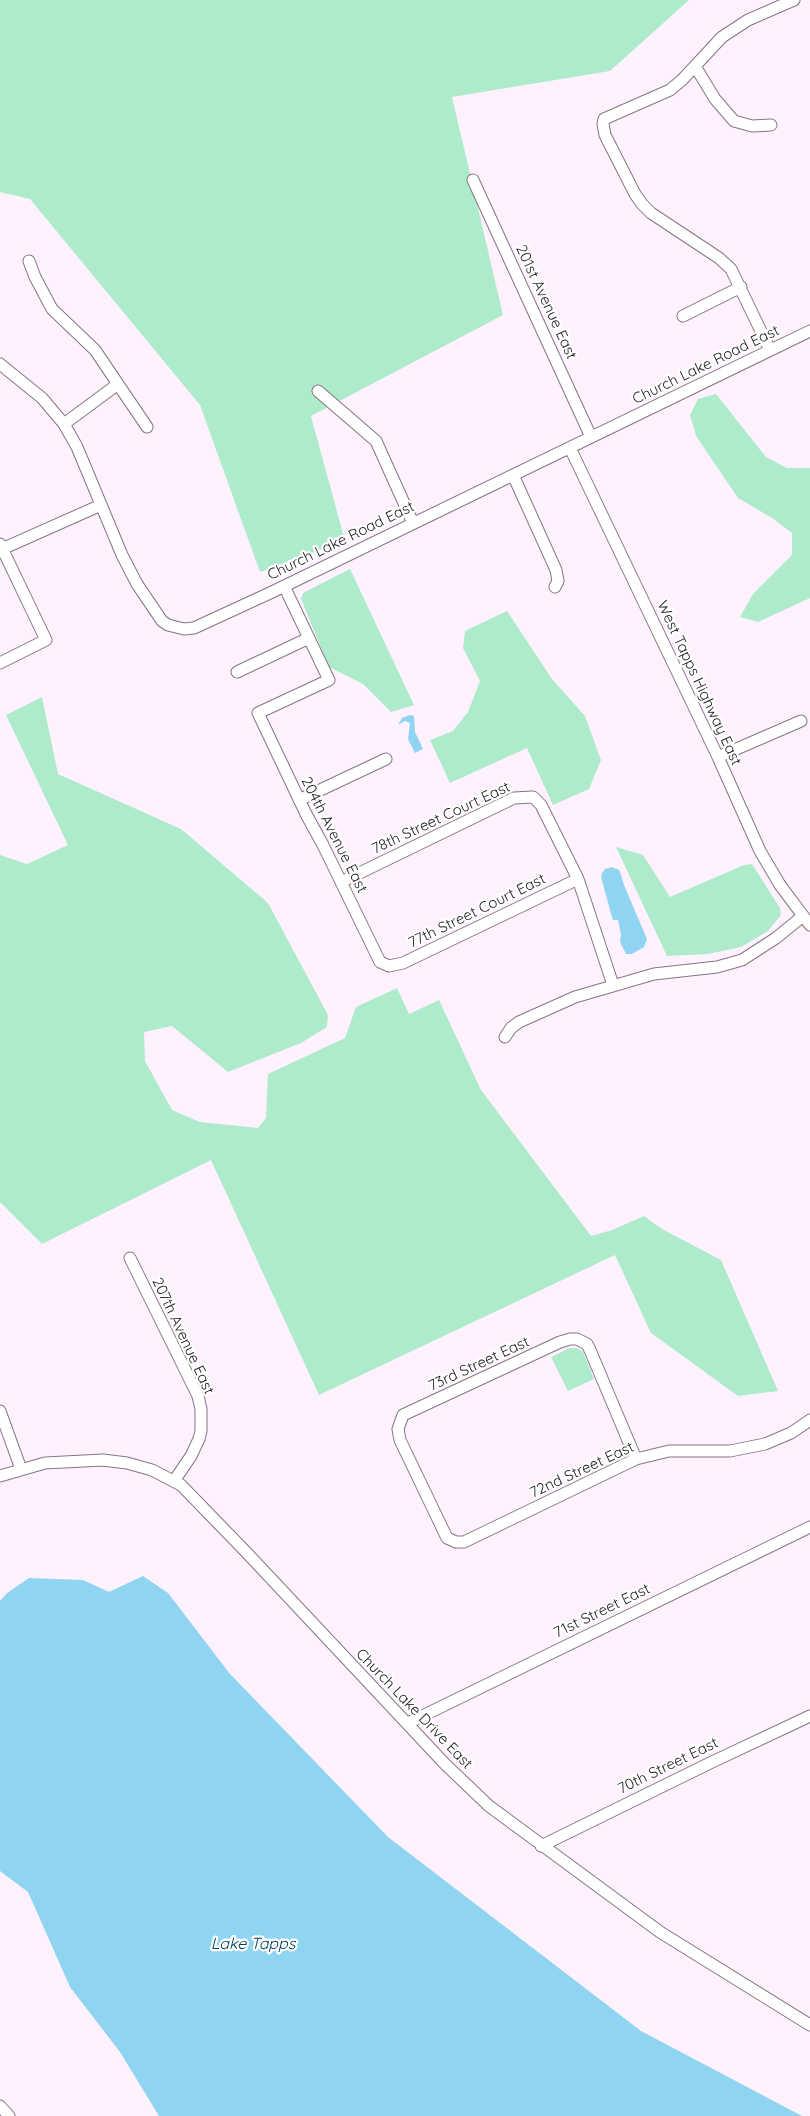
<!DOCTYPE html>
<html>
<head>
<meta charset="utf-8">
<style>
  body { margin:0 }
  canvas { display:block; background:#fff1fe }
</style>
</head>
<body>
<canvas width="810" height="2116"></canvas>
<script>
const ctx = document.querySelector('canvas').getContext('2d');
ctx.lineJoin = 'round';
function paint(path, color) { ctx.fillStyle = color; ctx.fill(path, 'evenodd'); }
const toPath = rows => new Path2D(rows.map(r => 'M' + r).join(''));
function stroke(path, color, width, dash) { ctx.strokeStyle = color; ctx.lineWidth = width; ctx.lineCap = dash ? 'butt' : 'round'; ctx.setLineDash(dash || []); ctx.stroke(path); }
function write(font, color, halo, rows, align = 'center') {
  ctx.font = font + ' Quicksand,sans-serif'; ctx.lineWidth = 4.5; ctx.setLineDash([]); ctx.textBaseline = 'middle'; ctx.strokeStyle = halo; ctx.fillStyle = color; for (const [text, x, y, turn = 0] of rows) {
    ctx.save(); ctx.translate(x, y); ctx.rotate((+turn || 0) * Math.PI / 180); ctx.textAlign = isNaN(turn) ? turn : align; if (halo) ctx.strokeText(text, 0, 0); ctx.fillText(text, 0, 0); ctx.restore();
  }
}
const green = toPath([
  [0,0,689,0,610,71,452,97,503,315,311,416,345,541,260,572,200,405,30,199,0,192],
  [716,394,766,457,787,468,810,468,810,598,758,622,740,617,753,594,792,555,792,533,772,518,738,498,696,436,690,415,698,399],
  [350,569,414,705,391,712,363,684,329,667,301,599,303,593],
  [507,611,552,679,585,716,601,760,589,789,553,805,527,748,450,783,430,740,453,731,468,712,480,681,463,648,465,631],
  [42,697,58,774,181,829,268,903,328,1015,327,1027,301,1043,228,1072,172,1026,144,1032,145,1061,172,1110,200,1122,258,1128,266,1118,268,1074,345,1038,356,1007,397,988,409,1014,439,1000,481,1090,591,1236,612,1230,644,1216,662,1229,721,1260,778,1391,738,1396,651,1333,615,1255,319,1395,211,1160,42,1244,0,1202,0,855,27,864,68,845,6,715],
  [616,847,643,855,670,897,744,865,752,864,780,908,781,915,768,931,741,947,708,954,667,956],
  [570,1348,577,1348,583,1352,594,1379,568,1391,551,1357]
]);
const water = toPath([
  [410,715,414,716,415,732,423,749,415,753,408,739,410,723,405,721,398,725,402,718],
  [612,867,619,870,621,875,624,885,647,939,644,947,632,954,626,954,620,942,621,934,618,920,613,920,612,917,601,877,602,873,605,869],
  [143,1576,168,1593,230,1674,388,1837,641,2031,802,2116,159,2116,120,2052,70,1987,28,1892,0,1871,0,1601,7,1593,29,1578,83,1580,109,1592]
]);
const minor = toPath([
  [695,66,715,99,734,121,752,126,771,125],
  [473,180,591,437],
  [29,261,35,277,52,309,95,350,147,427],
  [683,316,741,287],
  [770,350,731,269,719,258,651,213,642,204,635,194,605,135,603,124,604,119,670,90,682,80,722,37,748,20,794,0],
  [0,364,42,398,64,424,77,447,122,555,137,584,162,621,168,625,184,629,194,628,270,593,810,331],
  [318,391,376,441,413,523],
  [64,424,118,384],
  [570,448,718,757,760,851,780,885,810,925],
  [513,475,556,570,558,581,555,587],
  [0,544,46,640,0,663],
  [2,549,101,505],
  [284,586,329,680,258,713,306,814,323,845,380,962,389,966,403,963,578,879],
  [237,672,309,638],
  [718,757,801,721],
  [299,800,386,759],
  [341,882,514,798,533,797,541,805,578,879,613,985],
  [505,1037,511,1028,519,1022,575,997,654,974,717,967,742,960,776,938,803,916],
  [130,1258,198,1396,201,1409,201,1431,199,1439,191,1456,174,1481],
  [0,1411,21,1469],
  [636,1459,590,1350,587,1344,577,1339,570,1339,560,1342,403,1415,398,1429,400,1440,447,1538,456,1542,464,1542,636,1459,669,1451,730,1451,765,1444,791,1433,810,1420],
  [0,1476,45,1463,103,1460,127,1463,152,1470,181,1485,247,1553,445,1764,489,1806,660,1932,810,2025],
  [408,1723,810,1527],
  [541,1846,710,1763,810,1716],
  [0,2106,9,2116]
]);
const streetNames = [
  ["201st Avenue East",546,302,65],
  ["Church Lake Road East",706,365,-26],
  ["Church Lake Road East",341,541,-26],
  ["West Tapps Highway East",699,683,65],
  ["78th Street Court East",441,818,-25],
  ["204th Avenue East",334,835,63],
  ["77th Street Court East",477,911,-26],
  ["207th Avenue East",183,1336,65],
  ["73rd Street East",479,1364,-25],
  ["72nd Street East",582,1470,-25],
  ["71st Street East",602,1611,-26],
  ["Church Lake Drive East",414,1709,46],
  ["70th Street East",668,1766,-26]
];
const waterNames = [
  ["Lake Tapps",253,1944]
];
paint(green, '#adebcb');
paint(water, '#8fd4f0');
stroke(minor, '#837783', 13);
stroke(minor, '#fff', 11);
write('15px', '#262126', '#fff', streetNames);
write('italic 16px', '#024155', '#fff', waterNames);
</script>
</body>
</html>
